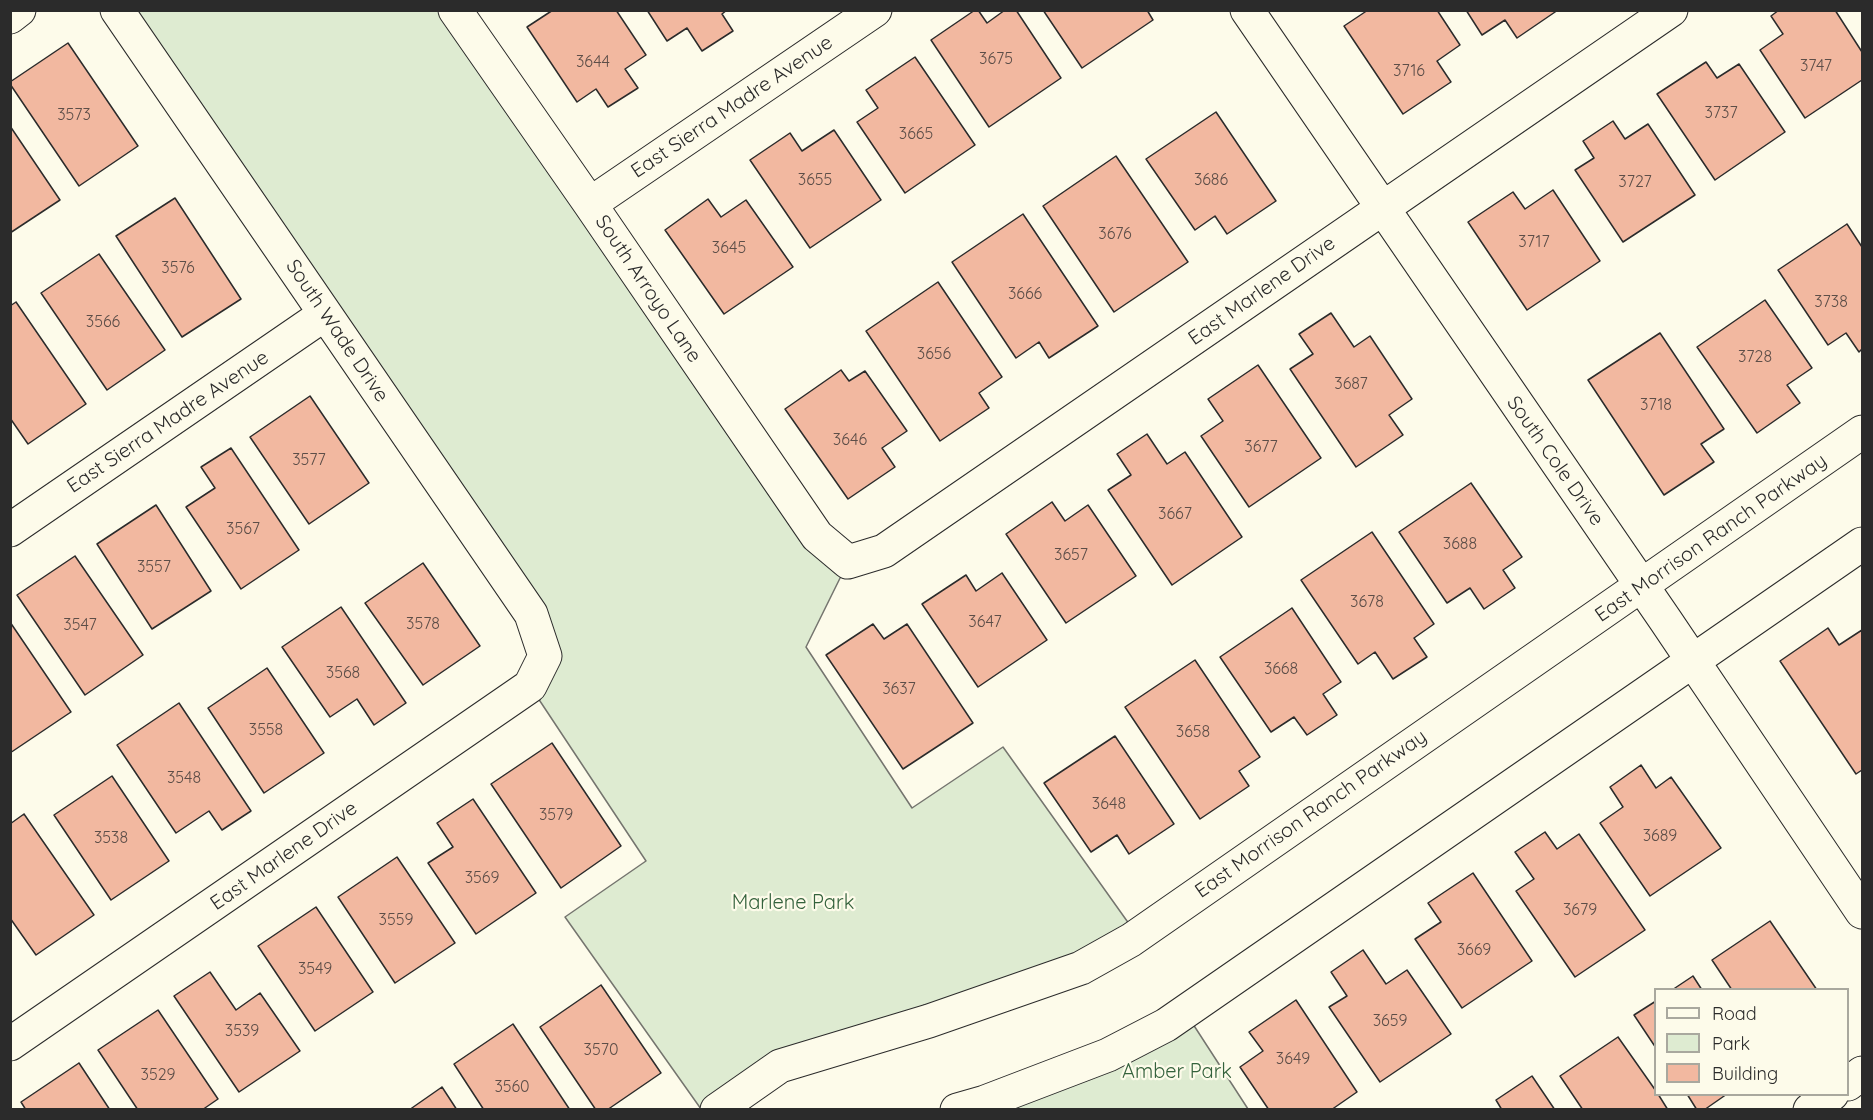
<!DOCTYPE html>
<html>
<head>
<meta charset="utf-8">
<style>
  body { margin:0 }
  #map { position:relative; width:1873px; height:1120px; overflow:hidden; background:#fdfbea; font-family:Quicksand,sans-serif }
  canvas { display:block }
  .frame { position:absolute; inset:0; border:12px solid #2b2b2b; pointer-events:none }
  .legend { position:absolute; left:1654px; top:988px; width:195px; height:108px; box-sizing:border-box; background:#fdfbea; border:2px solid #a9a89e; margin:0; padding:8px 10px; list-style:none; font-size:18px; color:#2b2b2b }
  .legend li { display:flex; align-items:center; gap:12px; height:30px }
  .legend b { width:30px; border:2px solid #a9a89e }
</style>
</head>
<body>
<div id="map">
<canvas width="1873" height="1120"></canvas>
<div class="frame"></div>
<ul class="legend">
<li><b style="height:8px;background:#fdfbea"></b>Road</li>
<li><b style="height:16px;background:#deebd1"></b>Park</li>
<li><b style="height:16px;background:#f2b8a0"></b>Building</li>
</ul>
</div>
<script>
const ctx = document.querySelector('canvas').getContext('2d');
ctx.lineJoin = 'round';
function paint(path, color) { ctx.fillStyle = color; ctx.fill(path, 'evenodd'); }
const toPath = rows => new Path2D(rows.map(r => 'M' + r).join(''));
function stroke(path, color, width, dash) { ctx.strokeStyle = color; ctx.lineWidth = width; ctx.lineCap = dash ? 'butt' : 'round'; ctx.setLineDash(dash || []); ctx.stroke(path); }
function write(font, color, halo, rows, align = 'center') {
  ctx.font = font + ' Quicksand,sans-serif'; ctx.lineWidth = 4.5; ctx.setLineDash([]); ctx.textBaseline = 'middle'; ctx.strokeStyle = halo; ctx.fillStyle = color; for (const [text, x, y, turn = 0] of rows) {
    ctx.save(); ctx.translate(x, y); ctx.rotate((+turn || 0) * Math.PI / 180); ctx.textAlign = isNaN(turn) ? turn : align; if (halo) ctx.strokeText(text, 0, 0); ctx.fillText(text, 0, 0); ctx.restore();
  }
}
const green = toPath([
  [117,11,454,11,848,562,806,647,912,808,1003,747,1137,935,701,1109,565,917,646,861,530,686,545,656,117,11],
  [1191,1021,1248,1109,987,1110,1191,1021]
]);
const building = toPath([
  [553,10,616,10,646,55,625,69,638,88,608,107,596,89,577,102,527,27,553,10],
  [647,10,727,10,722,14,733,31,702,51,687,28,667,41,647,10],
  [975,10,978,10,987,23,1005,10,1016,10,1061,78,989,127,931,40,975,10],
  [1043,10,1147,10,1153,20,1082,68,1043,10],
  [1368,10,1437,10,1460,45,1437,61,1451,82,1403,114,1344,26,1368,10],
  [1466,10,1558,10,1517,38,1505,20,1482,35,1466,10],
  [1779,10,1835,10,1862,52,1862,80,1805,118,1760,50,1783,34,1771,16,1779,10],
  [68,43,138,146,79,186,10,84,10,82,68,43],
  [915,57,975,145,905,193,857,122,878,108,866,90,915,57],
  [1706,62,1717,78,1739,64,1785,132,1715,180,1657,94,1706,62],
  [1216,112,1276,201,1227,234,1215,216,1195,230,1146,159,1216,112],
  [1613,121,1625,139,1648,124,1695,195,1623,242,1575,170,1594,158,1583,141,1613,121],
  [10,126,60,200,10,233,10,126],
  [834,130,881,200,810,248,750,160,790,133,802,151,834,130],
  [1116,156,1188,262,1114,312,1043,206,1116,156],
  [1553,190,1600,261,1527,310,1468,222,1513,192,1525,209,1553,190],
  [175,198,241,299,182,337,116,236,175,198],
  [708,199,721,217,746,200,793,267,724,314,665,230,708,199],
  [1023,214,1098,326,1049,358,1039,342,1016,358,952,262,1023,214],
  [1847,224,1862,247,1862,349,1859,352,1846,333,1828,345,1778,270,1847,224],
  [99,254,165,350,107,390,41,293,99,254],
  [938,282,1002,377,979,393,989,408,940,441,866,331,938,282],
  [1765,300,1812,368,1787,385,1800,403,1757,433,1697,347,1765,300],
  [16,302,86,404,28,444,10,418,10,306,16,302],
  [1331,313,1354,347,1370,336,1412,399,1389,415,1403,435,1356,467,1290,369,1313,354,1299,334,1331,313],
  [1660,333,1724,429,1701,444,1714,462,1664,495,1588,380,1660,333],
  [1258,365,1321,458,1249,507,1201,436,1223,421,1208,399,1258,365],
  [841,370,849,381,865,371,907,431,882,448,895,467,848,499,785,409,841,370],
  [310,396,369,483,309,524,250,437,310,396],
  [1147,434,1167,464,1185,452,1242,537,1172,585,1108,490,1131,475,1117,454,1147,434],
  [231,448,299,550,241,589,186,507,215,488,201,467,231,448],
  [1471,483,1522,557,1503,570,1515,588,1484,609,1470,588,1447,603,1399,532,1471,483],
  [1052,502,1065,521,1088,505,1136,576,1066,623,1006,534,1052,502],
  [156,505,211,591,152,629,97,544,156,505],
  [1372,532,1434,624,1414,638,1427,657,1393,679,1375,652,1358,664,1301,580,1372,532],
  [75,556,143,655,85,695,17,595,75,556],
  [423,563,480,646,423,685,365,603,423,563],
  [1002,573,1047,640,978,687,922,604,966,575,976,591,1002,573],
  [341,607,406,703,374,725,357,699,330,717,282,647,341,607],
  [1292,608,1341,682,1323,694,1337,715,1307,735,1294,717,1271,732,1220,657,1292,608],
  [10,622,71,712,10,753,10,622],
  [873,624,884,639,907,624,973,723,903,769,826,655,873,624],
  [1828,628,1839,645,1862,630,1862,770,1856,774,1780,661,1828,628],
  [1195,660,1260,757,1239,771,1249,786,1200,819,1125,707,1195,660],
  [267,668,324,753,264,793,208,708,267,668],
  [179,703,251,811,222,830,209,811,176,833,117,745,179,703],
  [1115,736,1174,824,1129,854,1117,835,1091,852,1044,783,1115,736],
  [552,743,621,846,561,888,491,784,552,743],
  [1641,765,1656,788,1671,777,1721,848,1650,896,1600,823,1623,807,1610,787,1641,765],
  [112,776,169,861,111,900,54,815,112,776],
  [473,799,536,893,476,934,428,863,453,847,437,823,473,799],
  [24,814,94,915,36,955,10,918,10,824,24,814],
  [1545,832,1557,849,1579,834,1645,930,1575,977,1516,891,1534,879,1515,852,1545,832],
  [397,857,455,943,395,983,338,897,397,857],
  [1473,873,1532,961,1462,1008,1415,939,1441,922,1428,903,1473,873],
  [316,907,373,992,315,1031,258,946,316,907],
  [1770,921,1817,990,1732,990,1712,960,1770,921],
  [1363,950,1386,984,1407,970,1451,1034,1380,1082,1329,1007,1347,996,1331,972,1363,950],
  [210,972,236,1010,260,993,300,1051,239,1092,174,996,210,972],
  [1693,976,1702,990,1672,990,1693,976],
  [601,985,661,1073,607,1110,596,1110,540,1027,601,985],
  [1296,1000,1357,1092,1331,1110,1269,1110,1240,1067,1263,1051,1249,1032,1296,1000],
  [1656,1001,1656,1048,1634,1015,1656,1001],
  [158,1010,218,1099,202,1110,138,1110,98,1050,158,1010],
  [513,1024,570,1110,484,1110,454,1064,513,1024],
  [1618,1037,1656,1091,1656,1094,1658,1094,1668,1110,1583,1110,1560,1076,1618,1037],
  [79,1063,110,1110,26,1110,21,1102,79,1063],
  [1532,1076,1555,1110,1502,1110,1496,1100,1532,1076],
  [442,1087,457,1110,409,1110,442,1087],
  [1687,1094,1727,1094,1704,1110,1697,1110,1687,1094]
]);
const minor = toPath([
  [455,10,590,204,817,536,848,562,884,551,1671,10],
  [1247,10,1666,621,1862,912],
  [10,17,19,10],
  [590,204,875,10],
  [10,530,325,314],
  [10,1044,530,686,545,656,531,614,117,10],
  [1848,1084,1862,1073],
  [717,1110,780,1066,929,1021,1081,968,1131,940,1862,432],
  [957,1110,985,1102,1108,1055,1166,1025,1862,544],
  [1810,1110,1832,1094]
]);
const numberNames = [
  ["3675",996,59],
  ["3644",593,62],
  ["3747",1816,66],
  ["3716",1409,71],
  ["3737",1721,113],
  ["3573",74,115],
  ["3665",916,134],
  ["3655",815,180],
  ["3686",1211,180],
  ["3727",1635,182],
  ["3676",1115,234],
  ["3717",1534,242],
  ["3645",729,248],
  ["3576",178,268],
  ["3666",1025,294],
  ["3738",1831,302],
  ["3566",103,322],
  ["3656",934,354],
  ["3728",1755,357],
  ["3687",1351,384],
  ["3718",1656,405],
  ["3646",850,440],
  ["3677",1261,447],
  ["3577",309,460],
  ["3667",1175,514],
  ["3567",243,529],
  ["3688",1460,544],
  ["3657",1071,555],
  ["3557",154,567],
  ["3678",1367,602],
  ["3647",985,622],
  ["3578",423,624],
  ["3547",80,625],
  ["3668",1281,669],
  ["3568",343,673],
  ["3637",899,689],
  ["3558",266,730],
  ["3658",1193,732],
  ["3548",184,778],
  ["3648",1109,804],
  ["3579",556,815],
  ["3689",1660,836],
  ["3538",111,838],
  ["3569",482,878],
  ["3679",1580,910],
  ["3559",396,920],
  ["3669",1474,950],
  ["3549",315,969],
  ["3659",1390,1021],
  ["3539",242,1031],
  ["3570",601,1050],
  ["3649",1293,1059],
  ["3529",158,1075],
  ["3560",512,1087]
];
const streetNames = [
  ["East Sierra Madre Avenue",732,107,-34],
  ["South Arroyo Lane",648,289,56],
  ["East Marlene Drive",1262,291,-35],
  ["South Wade Drive",337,331,56],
  ["East Sierra Madre Avenue",168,422,-34],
  ["South Cole Drive",1555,461,55],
  ["East Morrison Ranch Parkway",1711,538,-35],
  ["East Morrison Ranch Parkway",1311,814,-35],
  ["East Marlene Drive",284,856,-35]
];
const parkNames = [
  ["Marlene Park",793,903],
  ["Amber Park",1177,1072]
];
paint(green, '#deebd1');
stroke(green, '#74746e', 1.5);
paint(building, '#f2b8a0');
stroke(building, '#2b2b2b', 1.5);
stroke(minor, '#2b2b2b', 35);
stroke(minor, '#fdfbea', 33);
write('16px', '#5d4e48', null, numberNames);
write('20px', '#2b2b2b', '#fdfbea', streetNames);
write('20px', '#34623c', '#fdfbea', parkNames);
</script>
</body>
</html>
